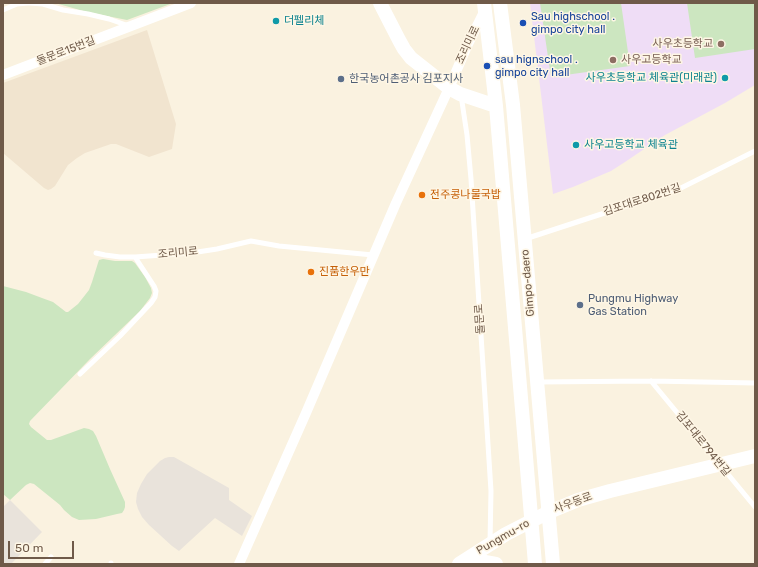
<!DOCTYPE html>
<html>
<head>
<meta charset="utf-8">
<style>
  body { margin:0 }
  #map { position:relative; width:758px; height:567px; overflow:hidden; background:#faf2e0; font-family:Rubik,sans-serif }
  canvas { display:block }
  .frame { position:absolute; inset:0; border:4px solid #6f5a49; pointer-events:none }
  .scale { position:absolute; left:8px; top:541px; width:66px; height:18px; box-sizing:border-box; border:2px solid #6f5a49; border-top:0; padding-left:5px; font-size:12px; line-height:14px; white-space:nowrap; color:#6f5a49; -webkit-text-stroke:3px #fef6e5; paint-order:stroke }
</style>
</head>
<body>
<div id="map">
<canvas width="758" height="567"></canvas>
<div class="frame"></div>
<div class="scale">50 m</div>
</div>
<script>
const ctx = document.querySelector('canvas').getContext('2d');
ctx.lineJoin = 'round';
function paint(path, color) { ctx.fillStyle = color; ctx.fill(path, 'evenodd'); }
const toPath = rows => new Path2D(rows.map(r => 'M' + r).join(''));
function stroke(path, color, width, dash) { ctx.strokeStyle = color; ctx.lineWidth = width; ctx.lineCap = dash ? 'butt' : 'round'; ctx.setLineDash(dash || []); ctx.stroke(path); }
function write(font, color, halo, rows, align = 'center') {
  ctx.font = font + ' Rubik,"Noto Sans KR",sans-serif'; ctx.lineWidth = 3; ctx.setLineDash([]); ctx.textBaseline = 'middle'; ctx.strokeStyle = halo; ctx.fillStyle = color; for (const [text, x, y, turn = 0] of rows) {
    ctx.save(); ctx.translate(x, y); ctx.rotate((+turn || 0) * Math.PI / 180); ctx.textAlign = isNaN(turn) ? turn : align; if (halo) ctx.strokeText(text, 0, 0); ctx.fillText(text, 0, 0); ctx.restore();
  }
}
const residential = toPath([
  [147,30,176,124,172,149,149,157,116,144,111,144,85,153,77,158,68,165,55,186,51,189,48,190,44,188,3,153,3,83]
]);
const industrial = toPath([
  [169,457,174,457,229,488,229,500,252,516,242,536,215,518,179,551,172,546,149,525,142,517,138,509,136,502,137,493,141,484,147,474,160,461,165,458],
  [10,500,42,532,11,564,3,564,3,507]
]);
const education = toPath([
  [530,3,755,3,755,85,725,103,665,135,625,162,611,171,573,187,553,194]
]);
const green = toPath([
  [55,3,173,3,127,20,87,12],
  [540,3,621,3,630,66,551,77],
  [687,3,755,3,755,49,695,58],
  [103,259,115,261,132,261,135,263,145,277,151,288,152,293,150,298,140,311,90,359,30,421,29,424,31,427,47,440,51,440,84,428,89,429,93,431,96,436,110,469,125,502,125,507,124,510,122,513,117,514,96,519,79,520,72,517,64,510,60,505,34,484,30,483,26,485,10,500,3,494,3,286,26,292,42,298,53,302,66,312,68,312,78,304,89,290,92,282,98,263,99,260]
]);
const lane = toPath([
  [29,3,43,4,63,10,88,14,109,19,129,26],
  [3,10,17,4,28,3],
  [461,95,467,135,471,179,491,491,490,542],
  [525,239,681,188,755,151],
  [96,253,105,255,120,257,135,257],
  [80,374,120,336,151,303,155,297,156,291,154,286,135,257,191,253,217,249,251,241,279,246,373,255],
  [651,381,755,507],
  [538,382,651,381,755,383],
  [111,563,111,564],
  [45,564,51,557]
]);
const street = toPath([
  [3,75,191,3],
  [239,564,306,413,396,203,449,88,468,44,485,10]
]);
const secondary = toPath([
  [380,3,399,40,404,49,411,58,449,88,460,94,496,106],
  [484,3,496,106,524,433,535,564],
  [500,3,513,105,553,564],
  [462,562,485,562,496,564],
  [459,564,506,534,549,512,578,500,610,491,755,456]
]);
const markers = [
  [276,21,4,"#0f9aa8"],
  [523,23,4,"#1a4fb4"],
  [721,44,4,"#8d6e63"],
  [613,60,4,"#8d6e63"],
  [487,66,4,"#1a4fb4"],
  [725,78,4,"#0f9aa8"],
  [341,79,4,"#5c6f8a"],
  [576,145,4,"#0f9aa8"],
  [422,195,4,"#e8710a"],
  [311,272,4,"#e8710a"],
  [580,305,4,"#5c6f8a"]
];
const transitNames = [
  ["Sau highschool .",531,17],
  ["gimpo city hall",531,30],
  ["sau hignschool .",495,60],
  ["gimpo city hall",495,73]
];
const cultureNames = [
  ["더펠리체",284,21],
  ["사우초등학교 체육관(미래관)",717,78,"right"],
  ["사우고등학교 체육관",584,145]
];
const educationNames = [
  ["사우초등학교",713,44],
  ["사우고등학교",621,60,"left"]
];
const streetNames = [
  ["조리미로",468,45,-65],
  ["돌문로15번길",66,51,-21],
  ["김포대로802번길",642,200,-18],
  ["조리미로",178,253,-5],
  ["Gimpo-daero",528,283,-95],
  ["돌문로",480,319,-94],
  ["김포대로794번길",703,444,51],
  ["사우동로",573,503,-20],
  ["Pungmu-ro",503,537,-30]
];
const serviceNames = [
  ["한국농어촌공사 김포지사",349,79],
  ["Pungmu Highway",588,299],
  ["Gas Station",588,312]
];
const foodNames = [
  ["전주콩나물국밥",430,195],
  ["진품한우만",319,272]
];
paint(residential, '#f1e4cf');
paint(industrial, '#e9e3db');
paint(education, '#efddf6');
paint(green, '#cce6c0');
stroke(lane, '#fff', 5);
stroke(street, '#fff', 10);
stroke(secondary, '#fff', 14);
for (const [x, y, r, color] of markers) { const dot = new Path2D(); dot.arc(x, y, r, 0, 2 * Math.PI); ctx.fillStyle = color; ctx.fill(dot); stroke(dot, '#fef6e5', 1.5); }
write('11px', '#164399', '#fef6e5', transitNames, 'left');
write('11px', '#0d838f', '#fef6e5', cultureNames, 'left');
write('11px', '#785e54', '#fef6e5', educationNames, 'right');
write('11px', '#6f5a49', '#fef6e5', streetNames);
write('11px', '#4e5e75', '#fef6e5', serviceNames, 'left');
write('11px', '#c56008', '#fef6e5', foodNames, 'left');
</script>
</body>
</html>
